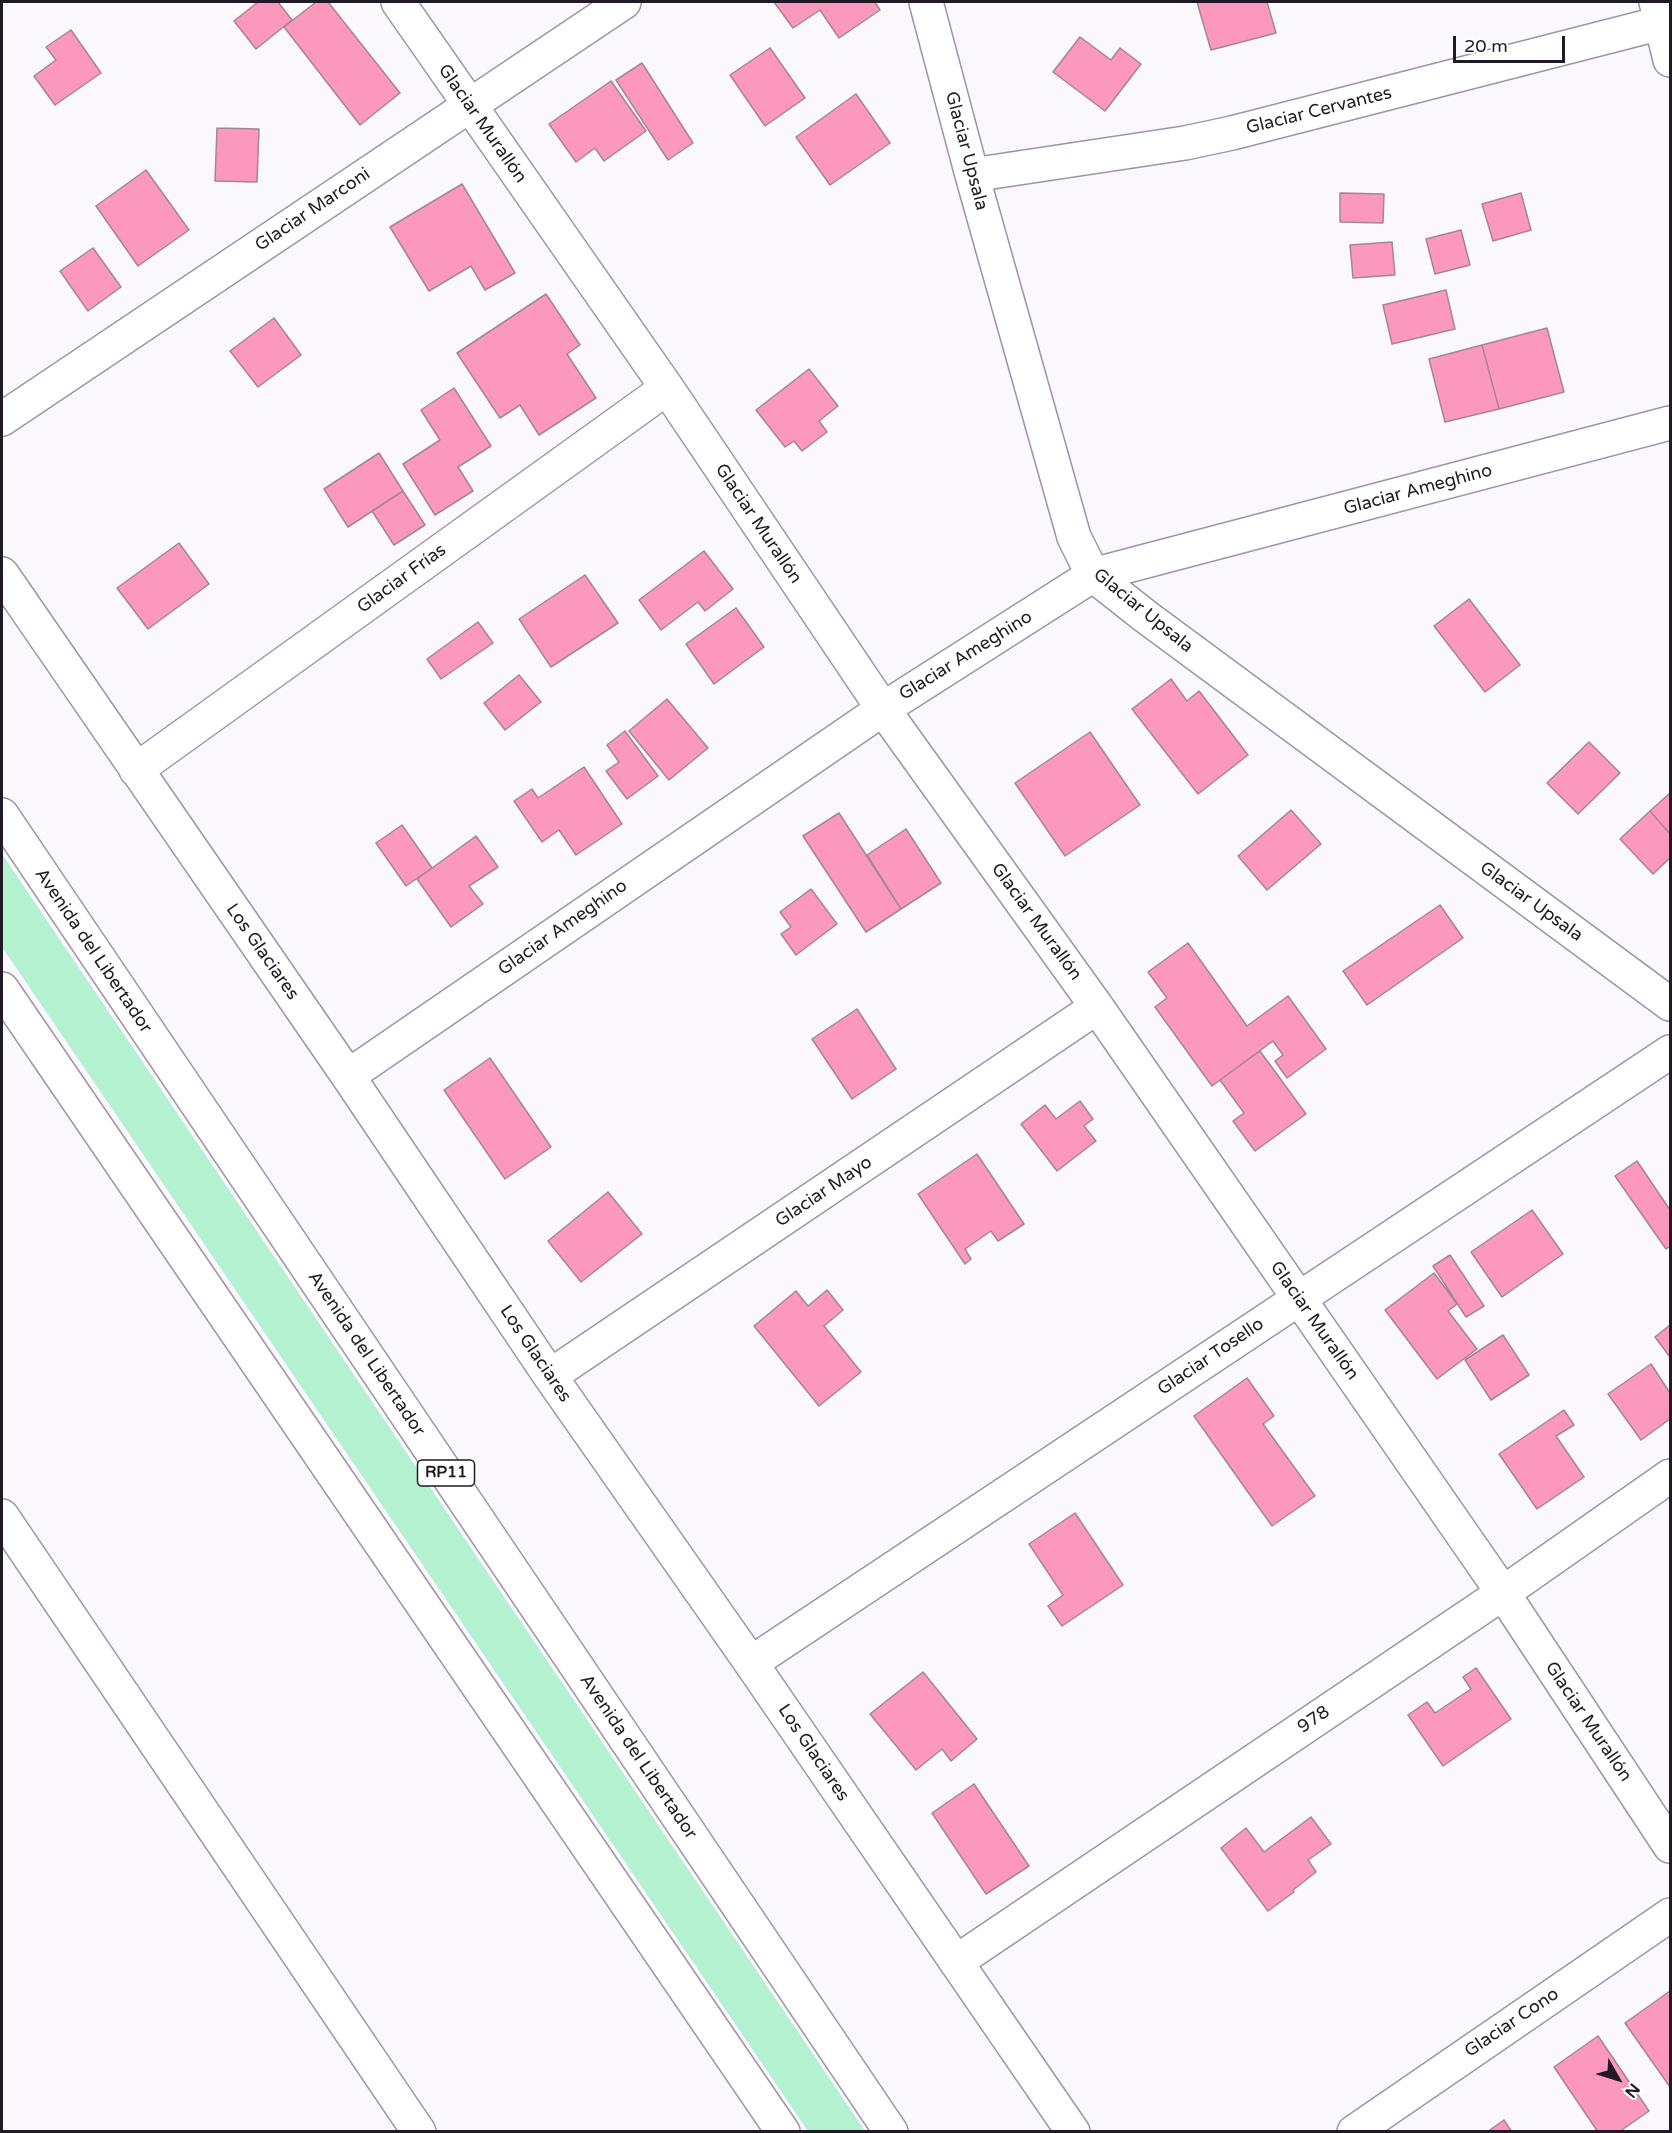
<!DOCTYPE html>
<html>
<head>
<meta charset="utf-8">
<style>
  body { margin:0 }
  #map { position:relative; width:1672px; height:2133px; overflow:hidden; background:#faf7fd; font-family:"Varela Round",sans-serif }
  canvas { display:block }
  .frame { position:absolute; inset:0; border:3px solid #1f1a24; pointer-events:none }
  .north { position:absolute; left:1588px; top:2049px; width:60px; height:60px; -webkit-text-stroke:4px #fff; paint-order:stroke; rotate:129deg; font-size:16px; font-weight:700; line-height:24px; text-align:center; color:#1f1a24 }
  .north::after { content:''; display:block; margin:auto; width:21px; height:27px; background:#1f1a24; clip-path:polygon(50% 0,100% 100%,50% 72%,0 100%) }
  .scale { position:absolute; left:1453px; top:36px; width:112px; height:27px; box-sizing:border-box; border:3px solid #1f1a24; border-top:0; padding-left:8px; font-size:18px; line-height:21px; white-space:nowrap; color:#1f1a24; -webkit-text-stroke:4px #fff; paint-order:stroke }
</style>
</head>
<body>
<div id="map">
<canvas width="1672" height="2133"></canvas>
<div class="frame"></div>
<div class="north">N</div>
<div class="scale">20 m</div>
</div>
<script>
const ctx = document.querySelector('canvas').getContext('2d');
ctx.lineJoin = 'round';
function paint(path, color) { ctx.fillStyle = color; ctx.fill(path, 'evenodd'); }
const toPath = rows => new Path2D(rows.map(r => 'M' + r).join(''));
function stroke(path, color, width, dash) { ctx.strokeStyle = color; ctx.lineWidth = width; ctx.lineCap = dash ? 'butt' : 'round'; ctx.setLineDash(dash || []); ctx.stroke(path); }
function write(font, color, halo, rows, align = 'center') {
  ctx.font = font + ' "Varela Round",sans-serif'; ctx.lineWidth = 6; ctx.setLineDash([]); ctx.textBaseline = 'middle'; ctx.strokeStyle = halo; ctx.fillStyle = color; for (const [text, x, y, turn = 0] of rows) {
    ctx.save(); ctx.translate(x, y); ctx.rotate((+turn || 0) * Math.PI / 180); ctx.textAlign = isNaN(turn) ? turn : align; if (halo) ctx.strokeText(text, 0, 0); ctx.fillText(text, 0, 0); ctx.restore();
  }
}
const green = toPath([
  [2,854,865,2131,808,2131,2,947]
]);
const building = toPath([
  [258,2,278,2,292,20,256,49,234,21,258,2],
  [316,2,328,2,400,93,360,125,284,27,316,2],
  [774,2,875,2,880,10,839,38,820,10,793,28,774,2],
  [1197,2,1267,2,1276,33,1211,50,1197,2],
  [71,30,101,73,55,105,34,76,56,60,46,47,71,30],
  [1080,37,1111,60,1120,48,1141,64,1105,111,1053,72,1080,37],
  [770,48,805,98,765,126,730,75,770,48],
  [642,63,693,143,668,160,616,80,642,63],
  [611,81,646,131,604,161,595,148,576,162,549,124,611,81],
  [856,94,890,143,830,185,796,137,856,94],
  [217,128,259,129,257,182,215,181,217,128],
  [146,170,189,230,138,266,96,206,146,170],
  [462,184,515,273,485,290,471,266,429,291,390,227,462,184],
  [1340,193,1384,194,1383,223,1340,222,1340,193],
  [1521,193,1531,230,1493,241,1482,204,1521,193],
  [1461,230,1470,265,1435,274,1426,239,1461,230],
  [1392,242,1395,275,1353,278,1350,245,1392,242],
  [93,248,121,287,88,311,60,271,93,248],
  [1446,290,1455,329,1392,344,1383,305,1446,290],
  [546,294,580,345,567,354,596,398,539,435,520,405,500,418,457,353,546,294],
  [274,318,301,355,258,387,230,351,274,318],
  [1547,328,1564,392,1499,409,1482,345,1547,328],
  [1482,345,1499,409,1445,422,1429,359,1482,345],
  [809,369,838,406,819,421,827,432,802,451,794,441,785,447,756,410,809,369],
  [454,388,491,446,458,467,473,491,435,515,403,464,440,440,421,410,454,388],
  [379,453,403,491,348,527,324,489,379,453],
  [403,491,425,525,394,545,372,511,403,491],
  [179,543,209,584,148,629,117,588,179,543],
  [704,551,733,589,705,611,698,602,661,630,639,600,704,551],
  [585,575,618,623,551,667,519,619,585,575],
  [1469,599,1520,665,1485,692,1434,626,1469,599],
  [736,608,764,647,714,684,686,644,736,608],
  [478,622,493,643,441,679,427,659,478,622],
  [519,675,541,702,505,730,484,703,519,675],
  [1171,679,1187,701,1199,691,1248,755,1198,794,1132,709,1171,679],
  [667,699,708,748,669,780,629,731,667,699],
  [625,731,658,776,627,799,606,771,619,762,607,745,625,731],
  [1090,732,1140,805,1065,856,1015,783,1090,732],
  [1589,742,1620,773,1578,814,1547,783,1589,742],
  [584,767,622,824,576,855,559,830,542,842,514,801,532,789,538,798,584,767],
  [1670,793,1670,834,1650,811,1670,793],
  [1291,810,1321,844,1267,890,1238,856,1291,810],
  [1650,811,1670,834,1670,858,1653,874,1620,839,1650,811],
  [839,813,901,909,866,932,803,836,839,813],
  [402,825,432,868,406,886,376,843,402,825],
  [906,829,941,883,901,909,867,855,906,829],
  [476,836,498,867,469,886,483,904,451,927,417,879,476,836],
  [811,889,837,924,796,955,781,934,791,927,780,912,811,889],
  [1440,905,1463,938,1367,1005,1343,971,1440,905],
  [1188,943,1247,1026,1288,996,1326,1049,1287,1078,1275,1061,1283,1055,1273,1041,1212,1086,1155,1007,1167,998,1148,972,1188,943],
  [857,1009,896,1069,852,1099,812,1039,857,1009],
  [1260,1051,1306,1114,1255,1151,1233,1121,1244,1113,1220,1080,1260,1051],
  [490,1058,551,1147,505,1179,444,1090,490,1058],
  [1080,1101,1093,1119,1084,1126,1096,1141,1057,1171,1021,1124,1045,1105,1056,1119,1080,1101],
  [977,1154,1024,1224,998,1241,991,1231,965,1249,971,1259,965,1264,918,1194,977,1154],
  [1637,1161,1670,1210,1670,1246,1666,1249,1615,1176,1637,1161],
  [608,1192,642,1234,581,1282,548,1241,608,1192],
  [1532,1210,1563,1254,1502,1297,1471,1252,1532,1210],
  [1450,1255,1484,1306,1466,1317,1433,1266,1450,1255],
  [1434,1273,1457,1304,1448,1311,1477,1349,1437,1379,1385,1310,1434,1273],
  [827,1290,843,1310,824,1326,861,1372,819,1406,754,1326,796,1291,808,1306,827,1290],
  [1670,1325,1670,1357,1655,1337,1670,1325],
  [1503,1335,1529,1375,1491,1400,1465,1360,1503,1335],
  [1651,1364,1670,1393,1670,1419,1641,1440,1608,1394,1651,1364],
  [1247,1378,1274,1416,1263,1424,1315,1496,1272,1526,1194,1416,1247,1378],
  [1564,1410,1574,1425,1556,1436,1584,1477,1537,1509,1499,1454,1564,1410],
  [1075,1513,1123,1585,1062,1626,1048,1606,1063,1595,1029,1544,1075,1513],
  [1476,1668,1511,1719,1443,1766,1408,1715,1427,1702,1435,1713,1471,1689,1463,1677,1476,1668],
  [923,1672,977,1739,951,1761,942,1749,916,1770,870,1714,923,1672],
  [974,1784,1029,1866,986,1894,932,1813,974,1784],
  [1311,1817,1331,1844,1308,1860,1316,1872,1293,1890,1294,1892,1268,1911,1221,1848,1246,1828,1264,1852,1311,1817],
  [1670,1991,1670,2087,1625,2023,1670,1991],
  [1598,2036,1649,2111,1619,2132,1598,2132,1554,2067,1598,2036],
  [1504,2120,1512,2132,1487,2132,1504,2120]
]);
const street = toPath([
  [398,2,667,388,883,709,1097,1007,1503,1593,1670,1846],
  [926,2,972,175,1074,537,1093,575,1145,616,1670,1004],
  [1656,2,1670,60],
  [972,175,1185,143,1232,133,1661,23],
  [2,419,624,2],
  [2,574,348,1076,550,1376,751,1663,1073,2132],
  [136,770,667,388],
  [348,1076,883,709,1093,575,1670,423],
  [550,1376,1097,1007],
  [2,1516,419,2132],
  [751,1663,1670,1052],
  [956,1962,1503,1593,1670,1476],
  [1354,2132,1670,1915]
]);
const primary = toPath([
  [2,815,891,2132],
  [2,989,783,2132]
]);
const shields = [
  [446,1473,57]
];
const shieldNames = [
  ["RP11",446,1473]
];
const streetNames = [
  ["Glaciar Cervantes",1319,111,-14],
  ["Glaciar Murallón",482,124,55],
  ["Glaciar Upsala",966,151,75],
  ["Glaciar Marconi",313,210,-34],
  ["Glaciar Ameghino",1418,490,-15],
  ["Glaciar Murallón",758,524,56],
  ["Glaciar Frías",402,579,-36],
  ["Glaciar Upsala",1143,611,39],
  ["Glaciar Ameghino",966,656,-32],
  ["Glaciar Upsala",1531,902,36],
  ["Glaciar Murallón",1036,922,54],
  ["Glaciar Ameghino",563,928,-35],
  ["Avenida del Libertador",93,951,56],
  ["Los Glaciares",262,952,55],
  ["Glaciar Mayo",824,1192,-34],
  ["Glaciar Murallón",1314,1321,55],
  ["Avenida del Libertador",366,1354,56],
  ["Los Glaciares",535,1354,56],
  ["Glaciar Tosello",1211,1357,-34],
  ["978",1314,1720,-34],
  ["Glaciar Murallón",1588,1722,56],
  ["Los Glaciares",813,1753,56],
  ["Avenida del Libertador",638,1757,56],
  ["Glaciar Cono",1512,2023,-34]
];
paint(green, '#b3f1d0');
paint(building, '#fc98be');
stroke(building, '#a48690', 1.5);
stroke(street, '#9e93ad', 36);
stroke(primary, '#9e93ad', 36);
stroke(street, '#fff', 33);
stroke(primary, '#fff', 33);
for (const [x, y, w] of shields) { const box = new Path2D(); box.roundRect(x - w / 2, y - 13, w, 26, 4.5); ctx.fillStyle = '#fff'; ctx.fill(box); stroke(box, '#1f1a24', 1.5); }
write('bold 16px', '#1f1a24', null, shieldNames);
write('18px', '#1f1a24', '#fff', streetNames);
</script>
</body>
</html>
